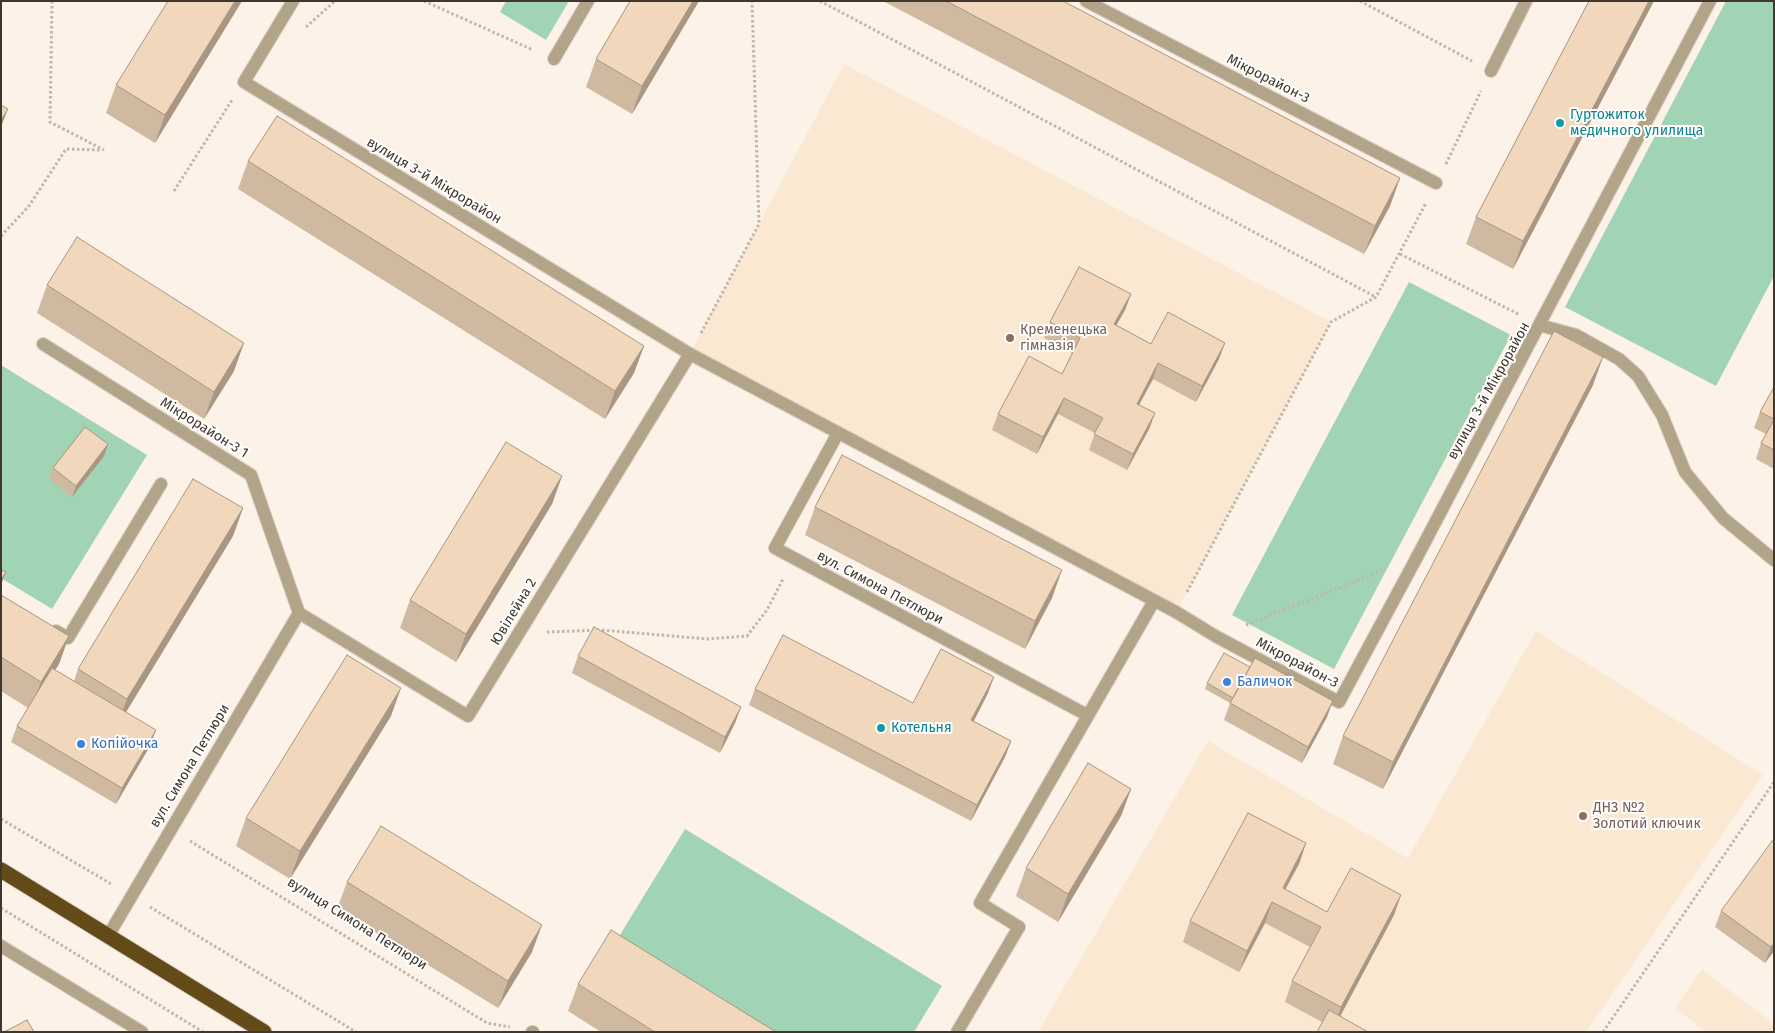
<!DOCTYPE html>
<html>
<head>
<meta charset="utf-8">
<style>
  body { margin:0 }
  #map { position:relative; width:1775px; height:1033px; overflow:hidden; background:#fdf2e7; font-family:"Fira Sans",sans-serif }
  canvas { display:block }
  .frame { position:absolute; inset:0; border:2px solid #41372c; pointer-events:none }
</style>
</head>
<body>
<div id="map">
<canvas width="1775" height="1033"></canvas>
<div class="frame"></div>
</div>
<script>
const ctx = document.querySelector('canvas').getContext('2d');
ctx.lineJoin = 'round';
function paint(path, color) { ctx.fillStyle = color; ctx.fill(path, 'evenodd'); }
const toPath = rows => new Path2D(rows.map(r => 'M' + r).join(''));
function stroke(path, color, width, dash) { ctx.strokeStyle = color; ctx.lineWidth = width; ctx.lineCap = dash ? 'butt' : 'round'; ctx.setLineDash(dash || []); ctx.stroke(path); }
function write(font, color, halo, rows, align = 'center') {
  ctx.font = font + ' "Fira Sans",sans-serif'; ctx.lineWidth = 4; ctx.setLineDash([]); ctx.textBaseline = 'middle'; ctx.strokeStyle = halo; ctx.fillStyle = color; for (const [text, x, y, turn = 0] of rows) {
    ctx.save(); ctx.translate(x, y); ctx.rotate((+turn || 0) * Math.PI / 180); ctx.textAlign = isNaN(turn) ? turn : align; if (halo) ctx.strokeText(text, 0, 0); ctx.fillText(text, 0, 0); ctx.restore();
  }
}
const built = toPath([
  [844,64,1331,322,1176,612,690,354],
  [1536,631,1763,775,1586,1032,1038,1032,1208,741,1408,858],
  [1702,969,1774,1024,1774,1032,1706,1032,1675,1008]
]);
const green = toPath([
  [506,1,569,1,546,40,500,12],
  [1726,1,1774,1,1774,276,1716,386,1565,307],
  [1409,282,1511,335,1334,669,1232,615],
  [1,365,147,455,52,609,1,578],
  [685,829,942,986,914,1032,771,1032,618,938]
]);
const path = toPath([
  [52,1,50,122,104,150],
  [424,1,533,50],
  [820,1,1376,297],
  [1360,1,1472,61],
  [306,27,335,1],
  [1446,164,1481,91],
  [174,191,232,100],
  [1,236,29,206,66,149,101,150],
  [1400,254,1520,315],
  [701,333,759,224,752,1],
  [1187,592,1331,322,1376,297,1426,203],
  [1246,625,1384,570],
  [547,632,601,630,708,639,747,636,767,610,783,579],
  [1,819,113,885],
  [190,841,487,1023,510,1027],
  [150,907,356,1032],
  [1,908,203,1032],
  [1603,1032,1774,782]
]);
const lane = toPath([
  [1539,325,1710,1],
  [690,354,1176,612],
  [1417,557,1539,325,1576,335,1619,359,1638,376,1662,415,1685,472,1723,518,1774,560],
  [1,946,142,1032],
  [957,1032,1019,927]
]);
const street = toPath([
  [293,1,244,82,690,354,468,716,299,613],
  [1086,1,1436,183],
  [554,59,588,1],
  [1491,71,1526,1],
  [43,344,251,475,299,613],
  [838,433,775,548,1087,715],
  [1176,612,1217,637,1339,702,1417,557],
  [56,631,68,638,161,484],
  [1019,927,980,903,1154,601],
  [108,936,299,613],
  [532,1032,533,1032]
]);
const highway = toPath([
  [1,870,264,1032]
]);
const wall = toPath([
  [242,1,155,143,106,113,116,85],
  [630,1,699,1,632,114,586,87,596,59],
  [883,1,1063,1,1400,178,1390,206,1364,254],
  [1589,1,1654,1,1513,269,1466,244,1476,217],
  [248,161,644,346,634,373,605,419,238,189],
  [47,285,234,371,204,419,37,313],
  [1131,294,1125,310,1116,325,1151,344,1219,359,1196,402,1153,379,1139,405,1155,413,1149,429,1127,470,1089,450,1095,433,1058,414,1037,454,992,430,998,414,1062,374,1072,353,1044,338,1050,322],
  [1593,385,1383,789,1333,764,1343,736],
  [1774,387,1774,469,1756,459,1761,443,1766,434,1754,428,1760,412],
  [104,456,72,497,49,479,53,468],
  [562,476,552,504,456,662,400,628,410,600],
  [815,507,1052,598,1025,649,805,535],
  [243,508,233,536,126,712,150,746,116,804,11,742,17,726,28,708,1,691,1,595,69,636,59,664,55,670,74,681,78,669],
  [578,656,741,707,735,723,720,753,572,673],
  [1207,683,1327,717,1302,763,1224,720,1230,703,1205,689],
  [755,689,913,703,988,693,974,721,1011,741,1005,757,971,821,749,705],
  [391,716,290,879,236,846,246,818],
  [1131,789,1121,816,1058,922,1016,896,1026,868],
  [1774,842,1774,951,1765,963,1715,927,1721,911],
  [1306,843,1299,864,1285,889,1327,912,1394,915,1340,1016,1322,1022,1285,1002,1292,981,1310,947,1265,923,1239,972,1183,942,1190,921],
  [347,882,532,952,498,1008,337,909],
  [578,984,776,1032,601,1032,568,1011]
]);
const shadedWall = toPath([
  [235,1,242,1,155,143,165,115],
  [693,1,699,1,632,114,642,86],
  [1649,1,1654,1,1513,269,1523,241],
  [8,109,1,127,1,120],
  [1400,178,1390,206,1364,254,1375,226],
  [1131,294,1125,310,1108,340,1114,324],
  [244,343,234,371,204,419,214,392],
  [1225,343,1219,359,1196,402,1202,386],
  [644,346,634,373,605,419,615,391],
  [1603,357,1593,385,1383,789,1393,762],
  [1158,363,1153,379,1131,420,1137,404],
  [1064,398,1058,414,1037,454,1043,437],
  [1155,413,1149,429,1127,470,1133,454],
  [108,444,104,456,72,497,76,486],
  [562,476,552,504,456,662,466,634],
  [243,508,233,536,117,727,127,699],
  [1062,570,1052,598,1025,649,1035,621],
  [6,572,1,585,1,580],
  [69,636,59,664,31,709,41,682],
  [994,677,988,693,966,736,971,720],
  [401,688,391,716,290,879,300,851],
  [1333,701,1327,717,1302,763,1308,747],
  [741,707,735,723,720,753,725,737],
  [156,730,150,746,116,804,122,788],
  [1011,741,1005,757,971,821,977,805],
  [1131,789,1121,816,1058,922,1068,894],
  [1306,843,1299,864,1277,905,1283,888],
  [1401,895,1394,915,1334,1028,1341,1007],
  [1272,902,1265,923,1239,972,1247,951],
  [542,925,532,952,498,1008,508,981],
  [1774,943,1774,951,1765,963,1771,947]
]);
const building = toPath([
  [168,1,235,1,165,115,116,85,168,1],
  [630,1,693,1,642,86,596,59,630,1],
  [946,1,1063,1,1400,178,1375,226,946,1],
  [1589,1,1649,1,1523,241,1476,217,1589,1],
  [1,105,8,109,1,120,1,105],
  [277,116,644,346,615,391,248,161,277,116],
  [77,237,244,343,214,392,47,285,77,237],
  [1079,267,1131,294,1114,324,1151,344,1168,312,1225,343,1202,386,1158,363,1137,404,1155,413,1133,454,1094,434,1103,418,1064,398,1043,437,998,414,1029,356,1062,374,1080,338,1050,322,1079,267],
  [1554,331,1603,357,1393,762,1343,736,1554,331],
  [1774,387,1774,419,1760,412,1774,387],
  [1774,420,1774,450,1761,443,1774,420],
  [85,427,108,444,76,486,53,468,85,427],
  [506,442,562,476,466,634,410,600,506,442],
  [842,455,1062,570,1035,621,815,507,842,455],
  [193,479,243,508,127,699,78,669,193,479],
  [1,570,6,572,1,580,1,570],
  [1,595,69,636,41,682,1,657,1,595],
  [594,627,741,707,725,737,578,656,594,627],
  [783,635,913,703,941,649,994,677,971,720,1011,741,977,805,755,689,783,635],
  [1224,653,1250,667,1233,698,1207,683,1224,653],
  [347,655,401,688,300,851,246,818,347,655],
  [1255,658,1333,701,1308,747,1230,703,1255,658],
  [52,668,156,730,122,788,17,726,52,668],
  [1088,763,1131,789,1068,894,1026,868,1088,763],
  [1248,813,1306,843,1283,888,1327,912,1351,868,1401,895,1341,1007,1292,981,1321,927,1272,902,1247,951,1190,921,1248,813],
  [381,826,542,925,508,981,347,882,381,826],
  [1772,841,1774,842,1774,943,1771,947,1721,911,1772,841],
  [611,930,776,1032,655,1032,578,984,611,930],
  [1329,1010,1368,1032,1317,1032,1329,1010],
  [27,1020,34,1032,4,1032,27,1020]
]);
const markers = [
  [1560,123,5,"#0f9aa8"],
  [1010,338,5,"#8d6e63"],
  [1227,682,5,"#3f7fe0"],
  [881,728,5,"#0f9aa8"],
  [81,744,5,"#3f7fe0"],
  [1583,816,5,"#8d6e63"]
];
const streetNames = [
  ["Мікрорайон-3",1268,79,27],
  ["вулиця 3-й Мікрорайон",434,181,31],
  ["вулиця 3-й Мікрорайон",1489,391,-61],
  ["Мікрорайон-3 1",204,428,32],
  ["вул. Симона Петлюри",880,588,28],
  ["Ювілейна 2",514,612,-59],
  ["Мікрорайон-3",1297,663,28],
  ["вул. Симона Петлюри",190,766,-59],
  ["вулиця Симона Петлюри",357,924,32]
];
const cultureNames = [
  ["Гуртожиток",1570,115],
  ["медичного улилища",1570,131],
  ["Котельня",891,728]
];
const educationNames = [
  ["Кременецька",1020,330],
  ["гімназія",1020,346],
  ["ДНЗ №2",1593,808],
  ["Золотий ключик",1593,824]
];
const shopNames = [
  ["Баличок",1237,682],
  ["Копійочка",91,744]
];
paint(built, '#fae8d3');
paint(green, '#a1d4b4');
stroke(lane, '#d7cdc2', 14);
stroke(street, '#d7cdc2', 14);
stroke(highway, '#d7cdc2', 17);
stroke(path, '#c0b6ab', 3, [2.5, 2.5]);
stroke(lane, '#b2a489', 12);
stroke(street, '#b2a489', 12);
stroke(highway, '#624a19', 15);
paint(wall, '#cfb9a1');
paint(shadedWall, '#a99683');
paint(building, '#f1d7bb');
stroke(building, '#a99683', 1);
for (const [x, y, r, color] of markers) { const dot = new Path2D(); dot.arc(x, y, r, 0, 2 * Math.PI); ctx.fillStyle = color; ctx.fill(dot); stroke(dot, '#fff', 2); }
write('14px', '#41372c', '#fff', streetNames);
write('14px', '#0d838f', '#fff', cultureNames, 'left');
write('14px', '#785e54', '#fff', educationNames, 'left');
write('14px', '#366cbe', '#fff', shopNames, 'left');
</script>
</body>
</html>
